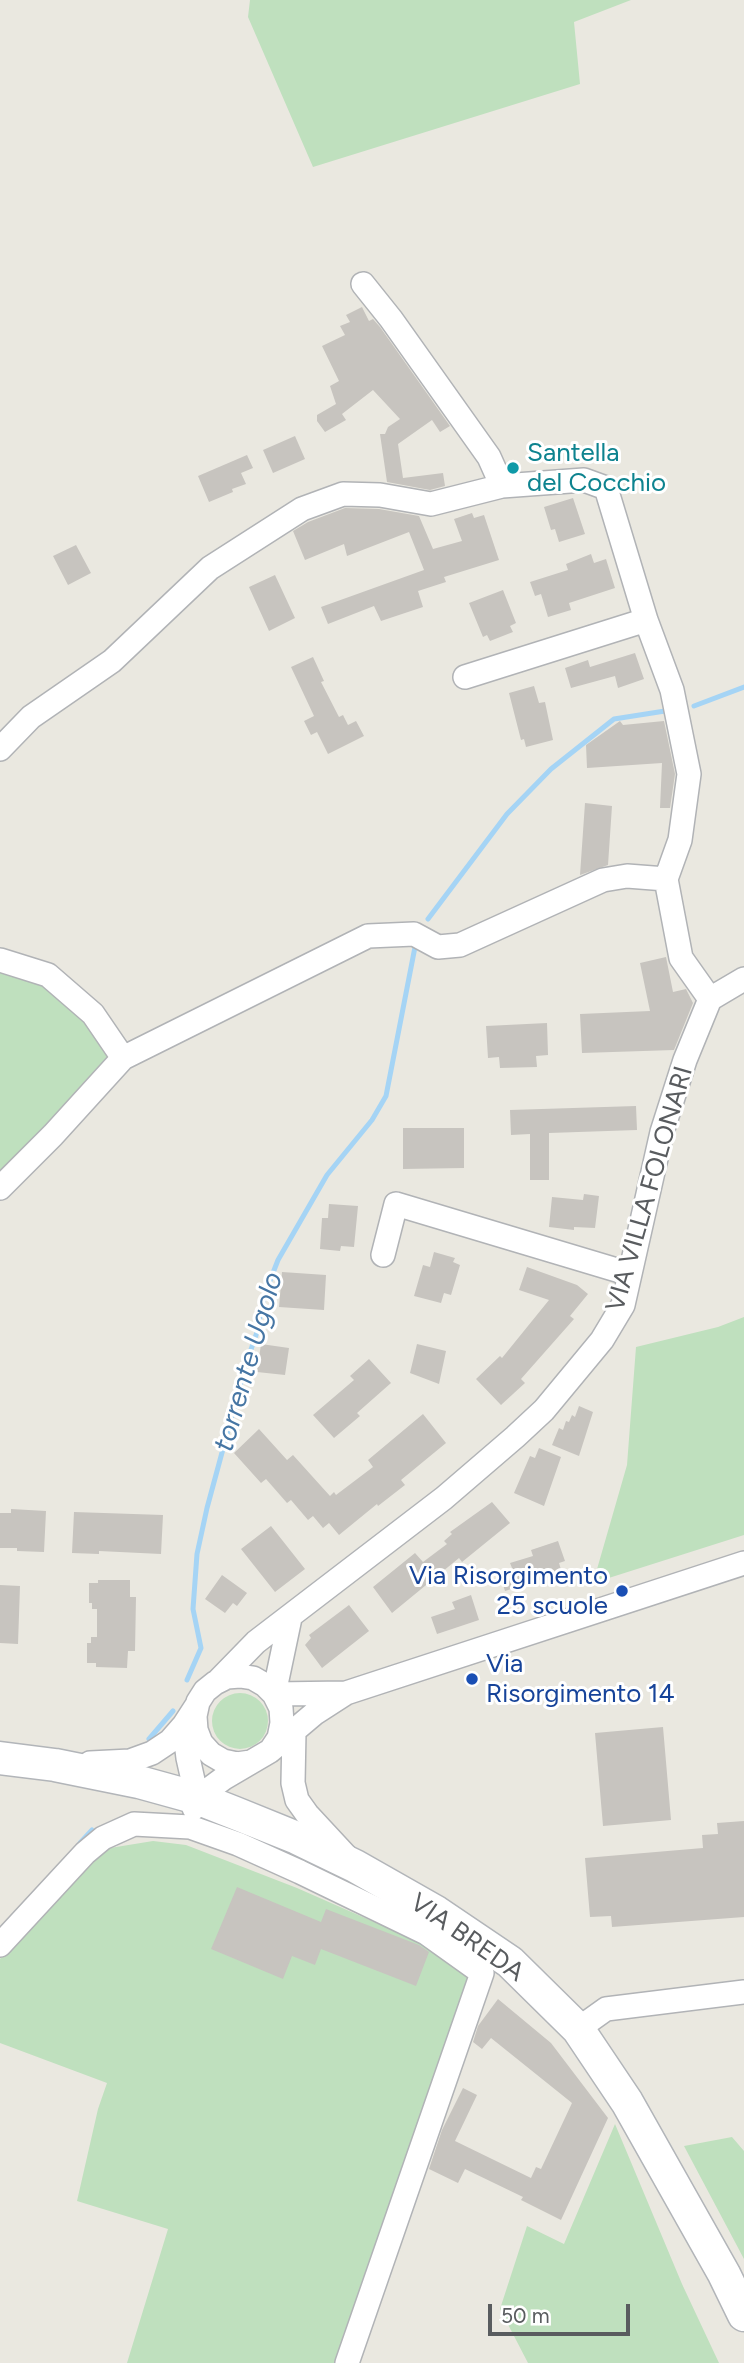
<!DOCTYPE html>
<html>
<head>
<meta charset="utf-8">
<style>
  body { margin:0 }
  #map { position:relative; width:744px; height:2363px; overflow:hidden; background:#eae8e0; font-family:Figtree,sans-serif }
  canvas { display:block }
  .scale { position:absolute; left:488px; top:2304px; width:142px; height:32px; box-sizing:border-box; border:4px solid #595c5f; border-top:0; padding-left:9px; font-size:21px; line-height:24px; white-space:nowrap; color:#595c5f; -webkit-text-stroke:5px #fff; paint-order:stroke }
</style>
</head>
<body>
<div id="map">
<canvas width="744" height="2363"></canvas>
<div class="scale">50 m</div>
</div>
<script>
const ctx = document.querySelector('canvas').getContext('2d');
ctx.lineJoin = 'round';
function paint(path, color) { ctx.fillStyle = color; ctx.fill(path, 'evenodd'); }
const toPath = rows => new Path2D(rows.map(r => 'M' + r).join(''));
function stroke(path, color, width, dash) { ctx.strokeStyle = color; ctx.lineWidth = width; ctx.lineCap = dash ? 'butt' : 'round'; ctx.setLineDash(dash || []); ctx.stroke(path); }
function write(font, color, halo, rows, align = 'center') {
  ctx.font = font + ' Figtree,sans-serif'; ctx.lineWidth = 6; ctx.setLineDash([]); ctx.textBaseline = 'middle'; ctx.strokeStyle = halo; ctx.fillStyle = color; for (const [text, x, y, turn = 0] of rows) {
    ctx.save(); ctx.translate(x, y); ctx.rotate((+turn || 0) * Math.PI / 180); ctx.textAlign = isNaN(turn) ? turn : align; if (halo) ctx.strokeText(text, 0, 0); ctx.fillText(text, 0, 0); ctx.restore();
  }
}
const green = toPath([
  [250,0,631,0,574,22,580,84,313,167,248,17],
  [0,969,46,982,87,1019,113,1058,0,1173],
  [744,1317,744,1535,593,1583,627,1465,636,1347,718,1327],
  '212 1721a28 28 0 1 1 56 0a28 28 0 1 1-56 0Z',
  [153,1841,186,1845,297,1888,431,1947,472,1977,339,2363,127,2363,168,2229,77,2201,98,2109,107,2083,0,2043,0,1959,89,1862,110,1848],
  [615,2124,682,2284,719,2363,528,2363,500,2309,527,2226,564,2244],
  [732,2137,744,2151,744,2259,684,2146]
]);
const stream = toPath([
  [694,706,744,687],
  [428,919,507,814,551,769,614,719,665,711],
  [187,1680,201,1648,193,1609,197,1554,207,1508,246,1364,257,1332,264,1296,278,1260,327,1175,372,1120,386,1096,415,947],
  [149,1739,173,1711],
  [80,1843,92,1830]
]);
const building = toPath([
  [362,307,369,321,373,319,380,327,450,426,440,432,432,420,398,444,403,478,443,473,445,486,430,490,387,482,380,434,385,434,388,427,400,419,373,390,342,414,346,420,325,432,317,421,317,415,336,404,330,386,339,381,322,346,345,335,340,326,350,322,346,315],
  [295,436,305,459,273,473,263,450],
  [247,455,253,468,241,473,246,484,232,489,233,492,209,502,198,476],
  [573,498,585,534,559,542,555,529,551,530,544,507],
  [345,508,379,509,419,516,433,549,462,541,454,519,472,513,474,518,484,515,499,560,444,577,446,582,418,591,423,607,381,621,374,606,328,624,321,607,424,570,409,532,347,556,344,544,305,560,293,531,308,522],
  [76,545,91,573,68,585,53,556],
  [591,554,594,563,606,559,615,588,569,603,571,610,548,617,541,594,535,596,530,582,568,570,566,564],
  [275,575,295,618,269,631,249,587],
  [503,590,516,623,510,626,513,632,490,641,487,635,483,637,469,603],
  [635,653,644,679,618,688,615,676,571,688,565,668,588,660,590,667],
  [313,657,324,681,321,682,339,717,343,715,348,725,356,721,364,736,328,754,317,732,311,735,304,721,314,716,291,667],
  [534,686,539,703,545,702,553,740,526,747,524,739,521,740,509,693],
  [620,721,623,725,664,721,675,774,670,808,660,808,662,763,587,768,586,745],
  [585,803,612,806,608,865,580,875],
  [666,957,673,992,686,989,693,1003,674,1050,582,1053,580,1014,650,1011,640,963],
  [547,1023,548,1055,536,1056,537,1067,500,1068,499,1057,488,1058,486,1026],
  [636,1106,637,1130,549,1133,549,1180,530,1180,530,1134,511,1135,510,1110],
  [403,1128,464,1128,464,1168,403,1169],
  [584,1194,599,1196,595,1228,574,1227,574,1230,549,1227,552,1197,583,1200],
  [329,1204,358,1206,354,1247,341,1246,340,1251,320,1249,322,1218,328,1218],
  [434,1252,455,1258,453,1262,460,1265,451,1295,444,1293,441,1303,414,1296,423,1265,430,1267],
  [527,1267,577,1285,588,1294,570,1316,574,1319,521,1379,525,1383,501,1405,476,1379,500,1356,502,1358,549,1300,519,1290],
  [282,1272,326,1275,324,1310,279,1307],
  [261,1344,289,1348,285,1375,257,1372],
  [417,1344,446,1351,439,1384,410,1373],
  [369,1359,391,1383,357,1413,360,1416,334,1438,313,1415,354,1380,350,1376],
  [579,1406,593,1412,579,1456,552,1445,559,1428,563,1430,566,1421,569,1422,572,1415,575,1417],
  [423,1414,446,1443,401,1480,405,1485,378,1506,377,1504,339,1535,329,1523,323,1528,313,1516,308,1520,291,1500,287,1503,266,1479,261,1483,234,1453,259,1429,287,1460,293,1455,330,1496,334,1492,336,1495,373,1467,368,1460],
  [539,1448,561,1457,544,1506,514,1493,530,1456,535,1458],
  [492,1502,510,1523,462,1562,459,1558,392,1613,373,1587,415,1553,423,1562,447,1544,444,1541,452,1534,450,1532],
  [11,1509,46,1511,44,1552,17,1551,17,1548,0,1548,0,1513,11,1513],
  [74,1512,163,1515,161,1554,99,1551,99,1554,72,1553],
  [271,1526,305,1569,275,1592,241,1549],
  [558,1541,565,1561,559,1563,562,1573,505,1591,499,1572,512,1568,510,1563,533,1556,531,1550],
  [222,1575,247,1593,237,1606,233,1603,225,1613,205,1599],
  [98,1580,130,1580,130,1597,136,1597,135,1651,128,1651,127,1668,96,1667,96,1663,87,1663,87,1643,91,1643,91,1637,97,1637,97,1609,92,1609,92,1603,89,1603,89,1583,98,1583],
  [0,1585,20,1586,18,1644,0,1643],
  [471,1595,479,1620,437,1634,431,1617,455,1609,452,1602],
  [349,1605,369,1631,322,1668,305,1645,311,1638,309,1635],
  [663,1727,671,1820,603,1826,595,1733],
  [744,1821,744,1917,612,1927,611,1916,590,1917,585,1858,703,1848,702,1835,718,1834,717,1823],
  [237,1887,321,1922,326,1909,419,1945,429,1952,416,1986,321,1949,315,1965,292,1956,283,1979,211,1949],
  [498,1999,551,2043,608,2118,561,2220,521,2200,523,2197,465,2169,458,2183,429,2169,442,2130,463,2088,477,2095,455,2141,531,2178,536,2167,541,2169,572,2103,491,2038,482,2049,473,2042,478,2026]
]);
const street = toPath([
  [363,284,391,319,489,457,502,486],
  [465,677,646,620],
  [0,749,31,717,112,661,210,568,302,509,343,494,380,495,431,504,502,486,584,480,606,488,646,620,672,690,689,774,680,840,666,879,681,958,710,999],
  [0,960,48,975,93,1014,123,1058],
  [710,999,744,979],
  [0,1188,53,1135,123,1058,368,936,414,934,438,947,460,945,603,880,627,876,666,879],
  [383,1255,396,1204,630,1274],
  [217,1682,256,1642,444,1498,515,1437,544,1410,602,1340,623,1305,662,1132,685,1060,710,999],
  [274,1694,290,1618],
  [274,1694,346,1693],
  [184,1725,188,1758,197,1798,194,1808],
  [294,1732,293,1783,297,1800,307,1814,346,1856],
  [251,1762,237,1764,223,1761,211,1754,201,1743,196,1730,195,1716,198,1702,205,1691,215,1683,227,1677,240,1676,253,1678,265,1685,274,1694,281,1708,282,1723,279,1738,271,1750],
  [90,1763,130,1761,152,1753,170,1741,184,1725,197,1705],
  [197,1798,224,1778,270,1751,315,1713,346,1693,744,1563],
  [0,1945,85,1853,103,1838,134,1824,190,1827,238,1844,300,1872,426,1933,482,1973,347,2363],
  [578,2029,606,2009,744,1992]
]);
const secondary = toPath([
  [0,1758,55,1765,139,1782,197,1798,235,1813,297,1838,355,1866,436,1912,510,1962,578,2029,627,2102,724,2274,744,2315]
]);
const markers = [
  [513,468,7,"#0f9aa8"],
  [622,1591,7,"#1a4fb4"],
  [472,1679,7,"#1a4fb4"]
];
const cultureNames = [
  ["Santella",527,453],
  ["del Cocchio",527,483]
];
const streetNames = [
  ["VIA VILLA FOLONARI",650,1189,-74],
  ["VIA BREDA",467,1938,35]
];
const transitNames = [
  ["Via Risorgimento",608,1576],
  ["25 scuole",608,1606],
  ["Via",486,1664,"left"],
  ["Risorgimento 14",486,1694,"left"]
];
const waterNames = [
  ["torrente Ugolo",249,1362,-74]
];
paint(green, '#bfe0be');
stroke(stream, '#a5d4f5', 5);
paint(building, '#c7c4bf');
stroke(street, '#b1b3b6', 26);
stroke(secondary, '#b2b5b9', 35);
stroke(street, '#fff', 23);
stroke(secondary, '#fff', 32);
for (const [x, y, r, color] of markers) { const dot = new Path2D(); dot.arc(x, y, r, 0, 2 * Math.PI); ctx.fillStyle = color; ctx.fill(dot); stroke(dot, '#fff', 2.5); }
write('26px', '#0d838f', '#fff', cultureNames, 'left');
write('26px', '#595c5f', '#fff', streetNames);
write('26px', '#164399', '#fff', transitNames, 'right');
write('italic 28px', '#4676a4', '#fff', waterNames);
</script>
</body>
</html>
